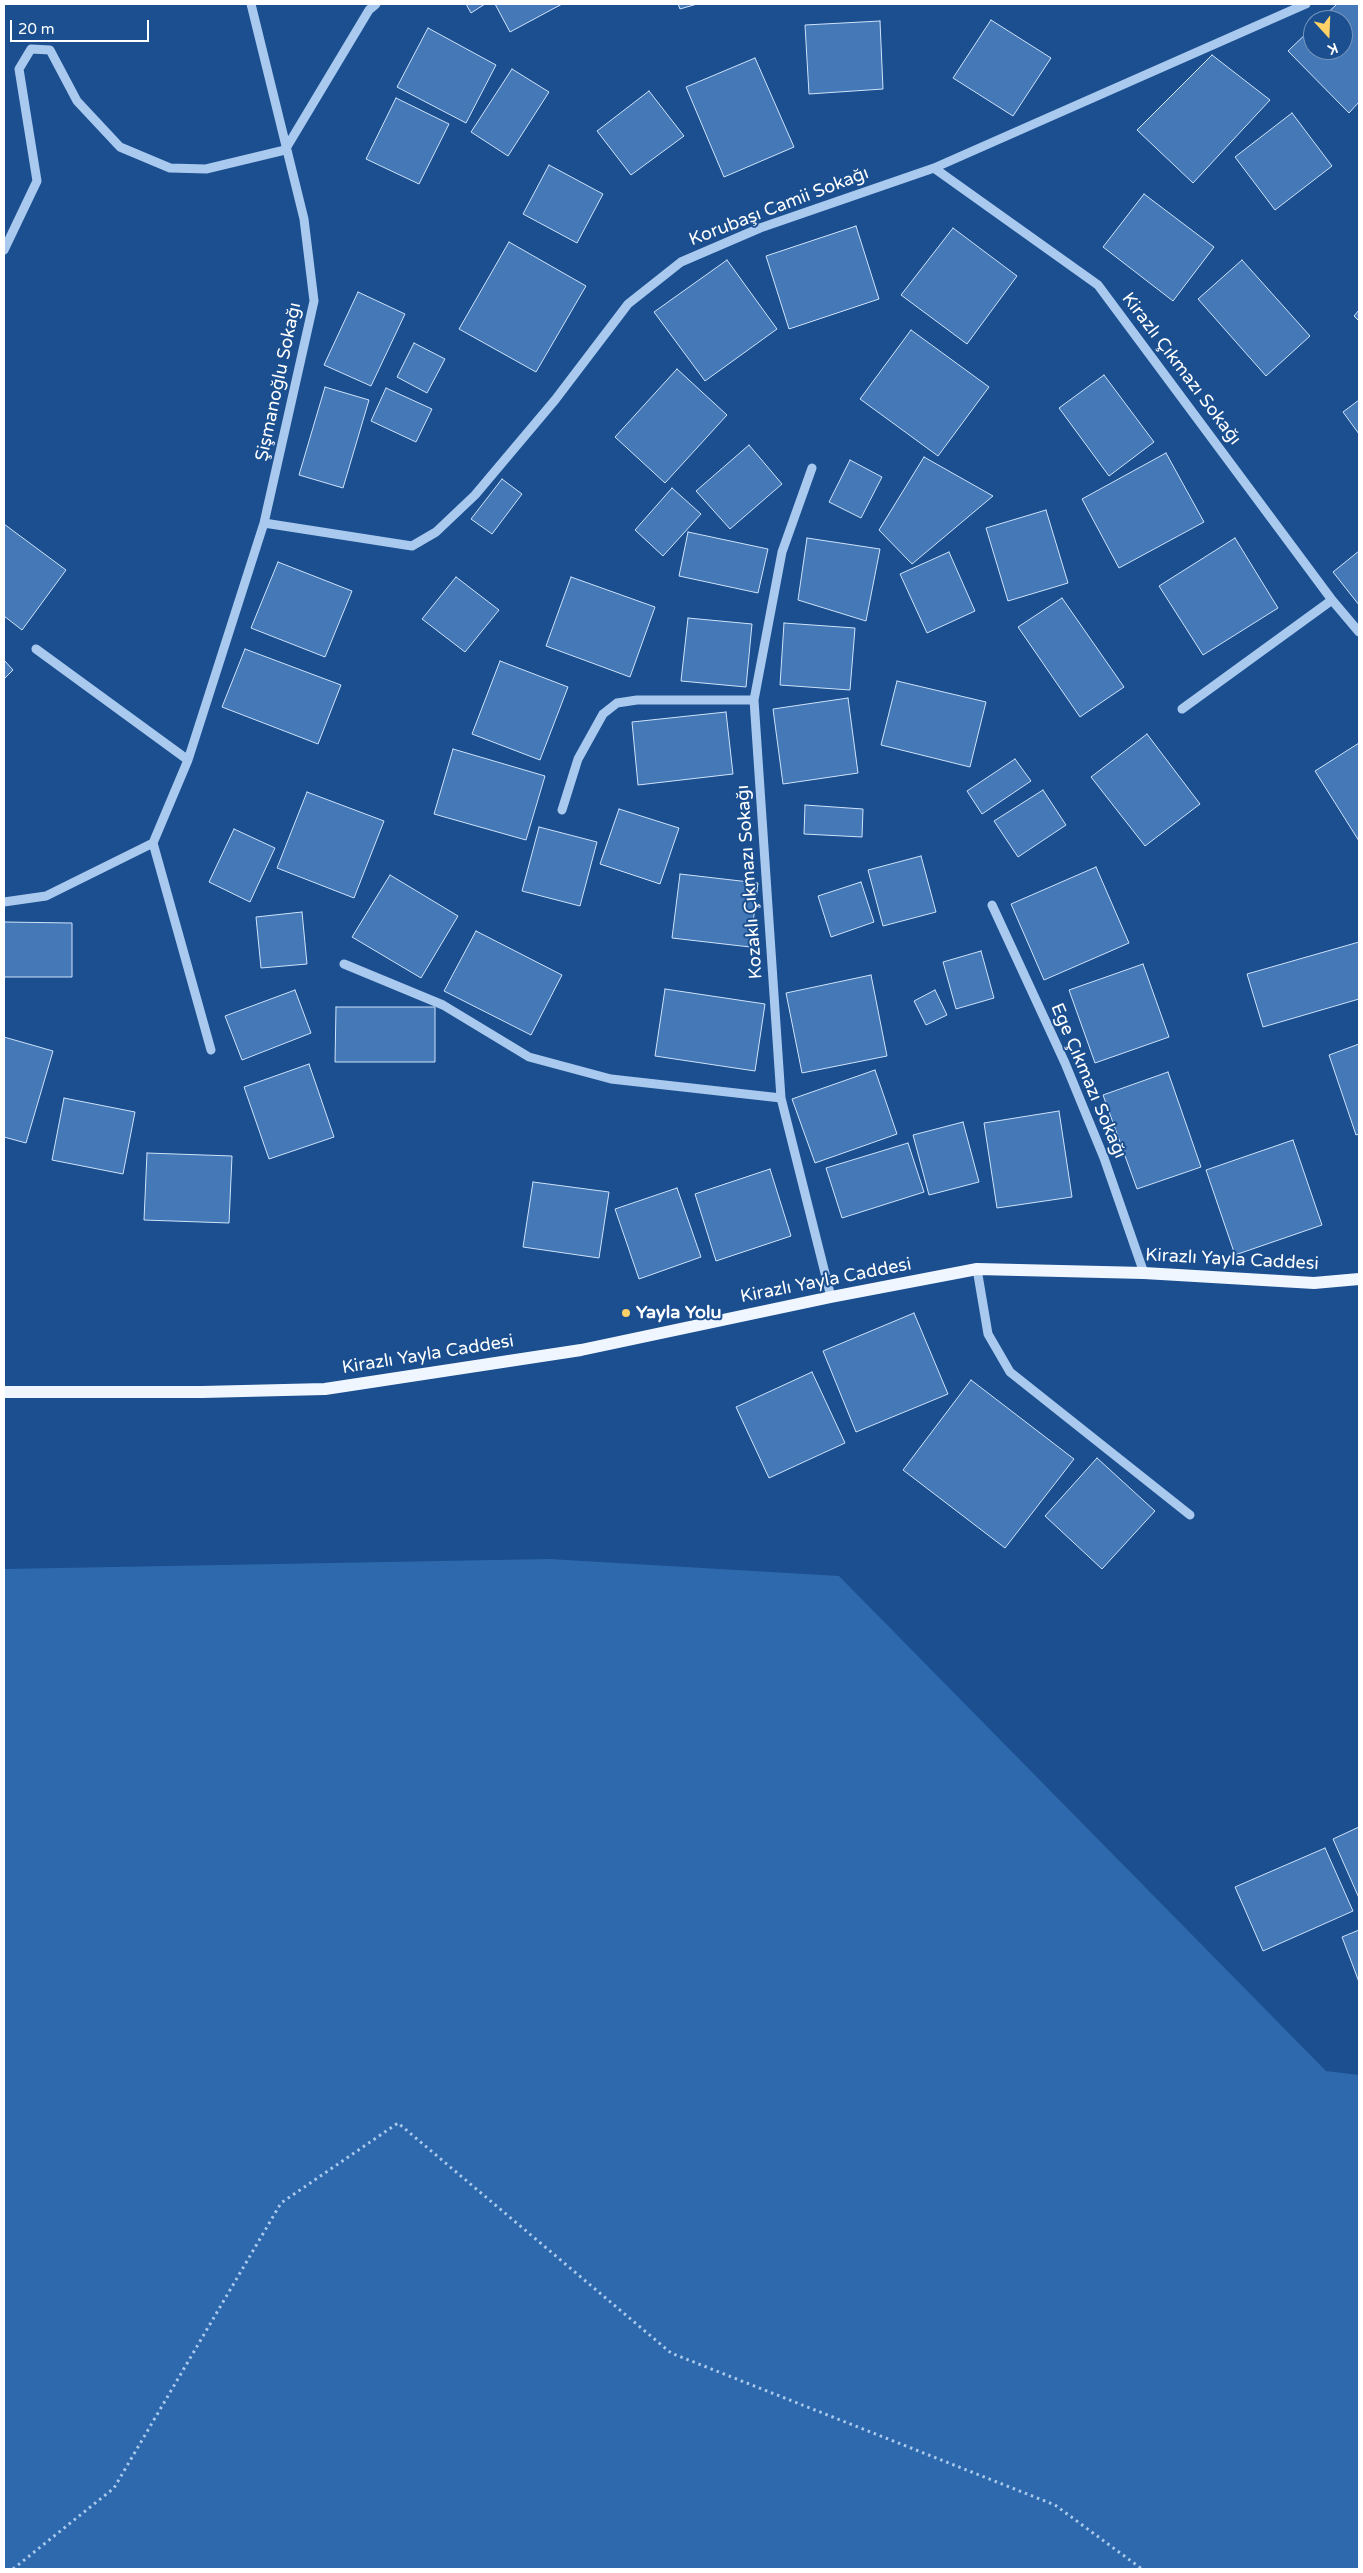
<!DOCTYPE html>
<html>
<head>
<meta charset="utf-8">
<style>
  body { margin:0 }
  #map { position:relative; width:1363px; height:2573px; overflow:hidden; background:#1b4f8f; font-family:"Varela Round",sans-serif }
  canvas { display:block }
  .frame { position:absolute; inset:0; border:5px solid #fff; pointer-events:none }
  .north { position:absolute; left:1303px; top:10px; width:50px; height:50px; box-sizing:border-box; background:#1b4f8f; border:1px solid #7695bc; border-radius:50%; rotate:160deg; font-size:14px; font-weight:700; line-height:20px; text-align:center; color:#fff }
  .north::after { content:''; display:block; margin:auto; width:18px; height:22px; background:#ffd166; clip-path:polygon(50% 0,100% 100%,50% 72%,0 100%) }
  .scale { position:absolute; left:10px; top:20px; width:139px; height:22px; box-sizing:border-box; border:2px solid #fff; border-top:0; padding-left:6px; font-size:15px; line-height:18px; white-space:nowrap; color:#fff; -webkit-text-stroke:4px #1b4f8f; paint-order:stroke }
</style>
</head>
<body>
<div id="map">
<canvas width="1363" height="2573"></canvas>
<div class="frame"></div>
<div class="north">K</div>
<div class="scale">20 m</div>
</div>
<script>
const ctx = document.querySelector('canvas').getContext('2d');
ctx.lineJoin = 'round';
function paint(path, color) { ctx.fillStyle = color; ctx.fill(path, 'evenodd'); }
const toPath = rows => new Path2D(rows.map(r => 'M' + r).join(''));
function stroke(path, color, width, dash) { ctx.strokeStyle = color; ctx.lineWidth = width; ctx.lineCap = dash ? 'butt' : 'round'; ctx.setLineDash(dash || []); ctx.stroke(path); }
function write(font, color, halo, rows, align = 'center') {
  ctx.font = font + ' "Varela Round",sans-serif'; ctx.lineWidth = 4; ctx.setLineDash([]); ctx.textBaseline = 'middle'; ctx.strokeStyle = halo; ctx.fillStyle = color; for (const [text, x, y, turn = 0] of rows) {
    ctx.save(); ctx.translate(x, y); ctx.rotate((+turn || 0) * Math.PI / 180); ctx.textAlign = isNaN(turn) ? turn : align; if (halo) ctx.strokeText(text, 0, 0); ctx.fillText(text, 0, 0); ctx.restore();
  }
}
const green = toPath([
  [549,1559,839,1576,1326,2071,1359,2075,1359,2569,4,2569,4,1569]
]);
const building = toPath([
  [466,4,485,4,471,13,466,4],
  [495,4,562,4,510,32,495,4],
  [678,4,697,4,680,9,678,4],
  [1337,4,1359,4,1359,102,1349,113,1288,51,1313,27,1313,50,1343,50,1343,20,1320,20,1337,4],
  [991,20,1051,58,1013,116,953,78,991,20],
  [880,21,883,89,809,94,805,25,880,21],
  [428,28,496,65,466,123,397,87,428,28],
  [1212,55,1270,100,1193,183,1137,130,1212,55],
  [755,58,794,147,724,177,686,87,755,58],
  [512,69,549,92,508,156,471,132,512,69],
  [649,91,684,136,631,175,597,131,649,91],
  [396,98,449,124,419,184,366,159,396,98],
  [1292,113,1332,166,1275,210,1235,157,1292,113],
  [549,165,603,194,577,243,523,214,549,165],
  [1144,194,1214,247,1173,301,1103,247,1144,194],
  [856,226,879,299,789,329,766,256,856,226],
  [953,228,1017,276,967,344,901,295,953,228],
  [509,242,586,286,536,372,459,329,509,242],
  [727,260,777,329,705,381,654,312,727,260],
  [1242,260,1310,336,1266,376,1198,299,1242,260],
  [358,292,405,314,371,386,324,365,358,292],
  [1359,310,1359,321,1354,316,1359,310],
  [911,330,989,387,938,456,860,399,911,330],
  [414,343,445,359,427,393,397,377,414,343],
  [677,369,727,415,665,483,615,437,677,369],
  [1104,375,1154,442,1109,476,1059,408,1104,375],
  [325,387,369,400,343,488,299,475,325,387],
  [386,388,432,409,416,442,371,421,386,388],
  [1359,400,1359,434,1343,412,1359,400],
  [749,445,782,484,730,529,696,491,749,445],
  [1166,453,1204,522,1119,568,1082,499,1166,453],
  [924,457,993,496,912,564,879,530,924,457],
  [850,460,882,477,861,518,829,502,850,460],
  [502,479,522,494,492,534,471,519,502,479],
  [672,488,701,514,663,556,635,530,672,488],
  [1046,510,1068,583,1008,601,986,528,1046,510],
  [4,524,66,570,22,630,4,616,4,524],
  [688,532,768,549,758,593,679,576,688,532],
  [807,538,880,549,866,621,798,600,807,538],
  [1235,538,1278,608,1203,655,1159,586,1235,538],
  [1359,551,1359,605,1333,572,1359,551],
  [949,552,975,611,927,633,900,574,949,552],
  [278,562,352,591,325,657,251,628,278,562],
  [456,577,499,610,465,652,422,619,456,577],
  [571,577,655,607,630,677,546,646,571,577],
  [1062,598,1124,687,1080,717,1018,627,1062,598],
  [688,618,752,624,746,687,681,681,688,618],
  [784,623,855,628,850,690,780,685,784,623],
  [245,649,341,685,318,744,222,707,245,649],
  [4,660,13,670,4,679,4,660],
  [500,661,568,687,540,760,472,734,500,661],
  [897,681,986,702,970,767,881,745,897,681],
  [848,698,858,773,783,784,773,709,848,698],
  [726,712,733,774,638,785,632,722,726,712],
  [1147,734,1200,804,1145,846,1091,777,1147,734],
  [1359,743,1359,841,1315,771,1359,743],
  [453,749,545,776,526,840,434,814,453,749],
  [1015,759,1031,781,982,814,967,791,1015,759],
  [1043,790,1066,825,1018,857,994,821,1043,790],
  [307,792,384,821,354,898,277,868,307,792],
  [805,805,863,809,862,837,804,834,805,805],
  [619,809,679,828,660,884,600,864,619,809],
  [539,827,597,842,580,906,522,891,539,827],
  [234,829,275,848,250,902,209,882,234,829],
  [921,856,936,912,883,926,868,870,921,856],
  [1096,867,1129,943,1044,980,1011,904,1096,867],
  [680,874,758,883,750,947,672,938,680,874],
  [390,875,458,916,421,978,352,937,390,875],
  [861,882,874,922,831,937,818,896,861,882],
  [302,912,307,964,261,968,256,917,302,912],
  [4,922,72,923,72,977,4,977,4,922],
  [476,931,562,975,531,1035,444,991,476,931],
  [1359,942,1359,999,1263,1027,1247,974,1359,942],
  [981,951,994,998,956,1009,943,962,981,951],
  [1143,964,1169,1037,1095,1063,1069,990,1143,964],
  [871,975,887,1056,802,1073,786,993,871,975],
  [665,989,765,1004,755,1071,655,1056,665,989],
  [295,990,311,1033,242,1060,225,1016,295,990],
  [935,990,947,1015,926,1025,914,1001,935,990],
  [336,1007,435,1007,435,1062,335,1062,336,1007],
  [4,1037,53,1051,26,1143,4,1137,4,1037],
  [1359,1044,1359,1134,1356,1135,1329,1055,1359,1044],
  [309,1064,334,1137,269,1159,244,1087,309,1064],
  [875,1070,897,1134,815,1163,792,1099,875,1070],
  [1168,1072,1201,1167,1137,1189,1103,1095,1168,1072],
  [64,1098,135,1112,123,1174,52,1160,64,1098],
  [1059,1111,1072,1197,997,1208,984,1123,1059,1111],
  [963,1122,979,1182,929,1195,913,1135,963,1122],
  [1293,1140,1322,1225,1235,1255,1206,1170,1293,1140],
  [908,1143,924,1192,842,1218,826,1168,908,1143],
  [147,1153,232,1156,229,1223,144,1220,147,1153],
  [770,1169,791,1236,716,1261,695,1194,770,1169],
  [533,1182,609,1192,599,1258,523,1247,533,1182],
  [677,1188,701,1257,639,1279,615,1209,677,1188],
  [914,1313,948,1394,856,1432,823,1351,914,1313],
  [812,1372,845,1443,769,1478,736,1407,812,1372],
  [971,1380,1074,1459,1005,1548,903,1470,971,1380],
  [1097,1458,1155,1511,1102,1569,1045,1516,1097,1458],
  [1359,1827,1359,1898,1333,1839,1359,1827],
  [1325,1848,1353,1911,1263,1951,1235,1887,1325,1848],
  [1359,1930,1359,1982,1342,1937,1359,1930]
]);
const path = toPath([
  [13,2569,114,2488,281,2203,398,2123,671,2353,1055,2505,1142,2569]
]);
const minor = toPath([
  [934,168,1098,285,1332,600,1359,632],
  [4,250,37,181,19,69,31,49,50,50,77,101,120,147,170,168,206,169,285,150,369,10,376,4],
  [812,468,782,552,754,700,781,1098,831,1297],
  [264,523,412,546,436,532,475,495,555,400,628,304,681,262,760,228,934,168,1306,4],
  [36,649,188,760],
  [1182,709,1332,600],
  [562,810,578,759,603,714,617,703,637,700,754,700],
  [153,843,211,1050],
  [4,902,46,896,153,843,188,760,264,523,314,301,304,219,251,4],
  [992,905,1065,1063,1104,1158,1144,1273],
  [344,964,443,1005,529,1057,611,1079,781,1098],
  [977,1269,988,1334,1010,1372,1190,1515]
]);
const major = toPath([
  [4,1392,202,1392,325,1389,581,1350,831,1297,977,1269,1144,1273,1314,1283,1359,1279]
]);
const markers = [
  [626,1313,5,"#ffd166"]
];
const streetNames = [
  ["Korubaşı Camii Sokağı",779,207,-21],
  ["Kirazlı Çıkmazı Sokağı",1181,369,53],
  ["Şişmanoğlu Sokağı",279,382,-78],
  ["Kozaklı Çıkmazı Sokağı",750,882,-94],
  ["Ege Çıkmazı Sokağı",1088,1081,67],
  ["Kirazlı Yayla Caddesi",1232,1260,3],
  ["Kirazlı Yayla Caddesi",826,1281,-11],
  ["Kirazlı Yayla Caddesi",428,1355,-9]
];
const poiNames = [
  ["Yayla Yolu",636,1313]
];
paint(green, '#2e69ad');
paint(building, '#4478b7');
stroke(building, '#cfe3fa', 1);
stroke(path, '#a9c9ee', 3, [2.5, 4]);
stroke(minor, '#a9c9ee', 9);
stroke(major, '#f0f6ff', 12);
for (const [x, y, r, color] of markers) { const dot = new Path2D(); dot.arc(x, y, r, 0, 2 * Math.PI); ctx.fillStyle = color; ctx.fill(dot); stroke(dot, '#1b4f8f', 2); }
write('18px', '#fff', '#1b4f8f', streetNames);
write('bold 18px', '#fff', '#1b4f8f', poiNames, 'left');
</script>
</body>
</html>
